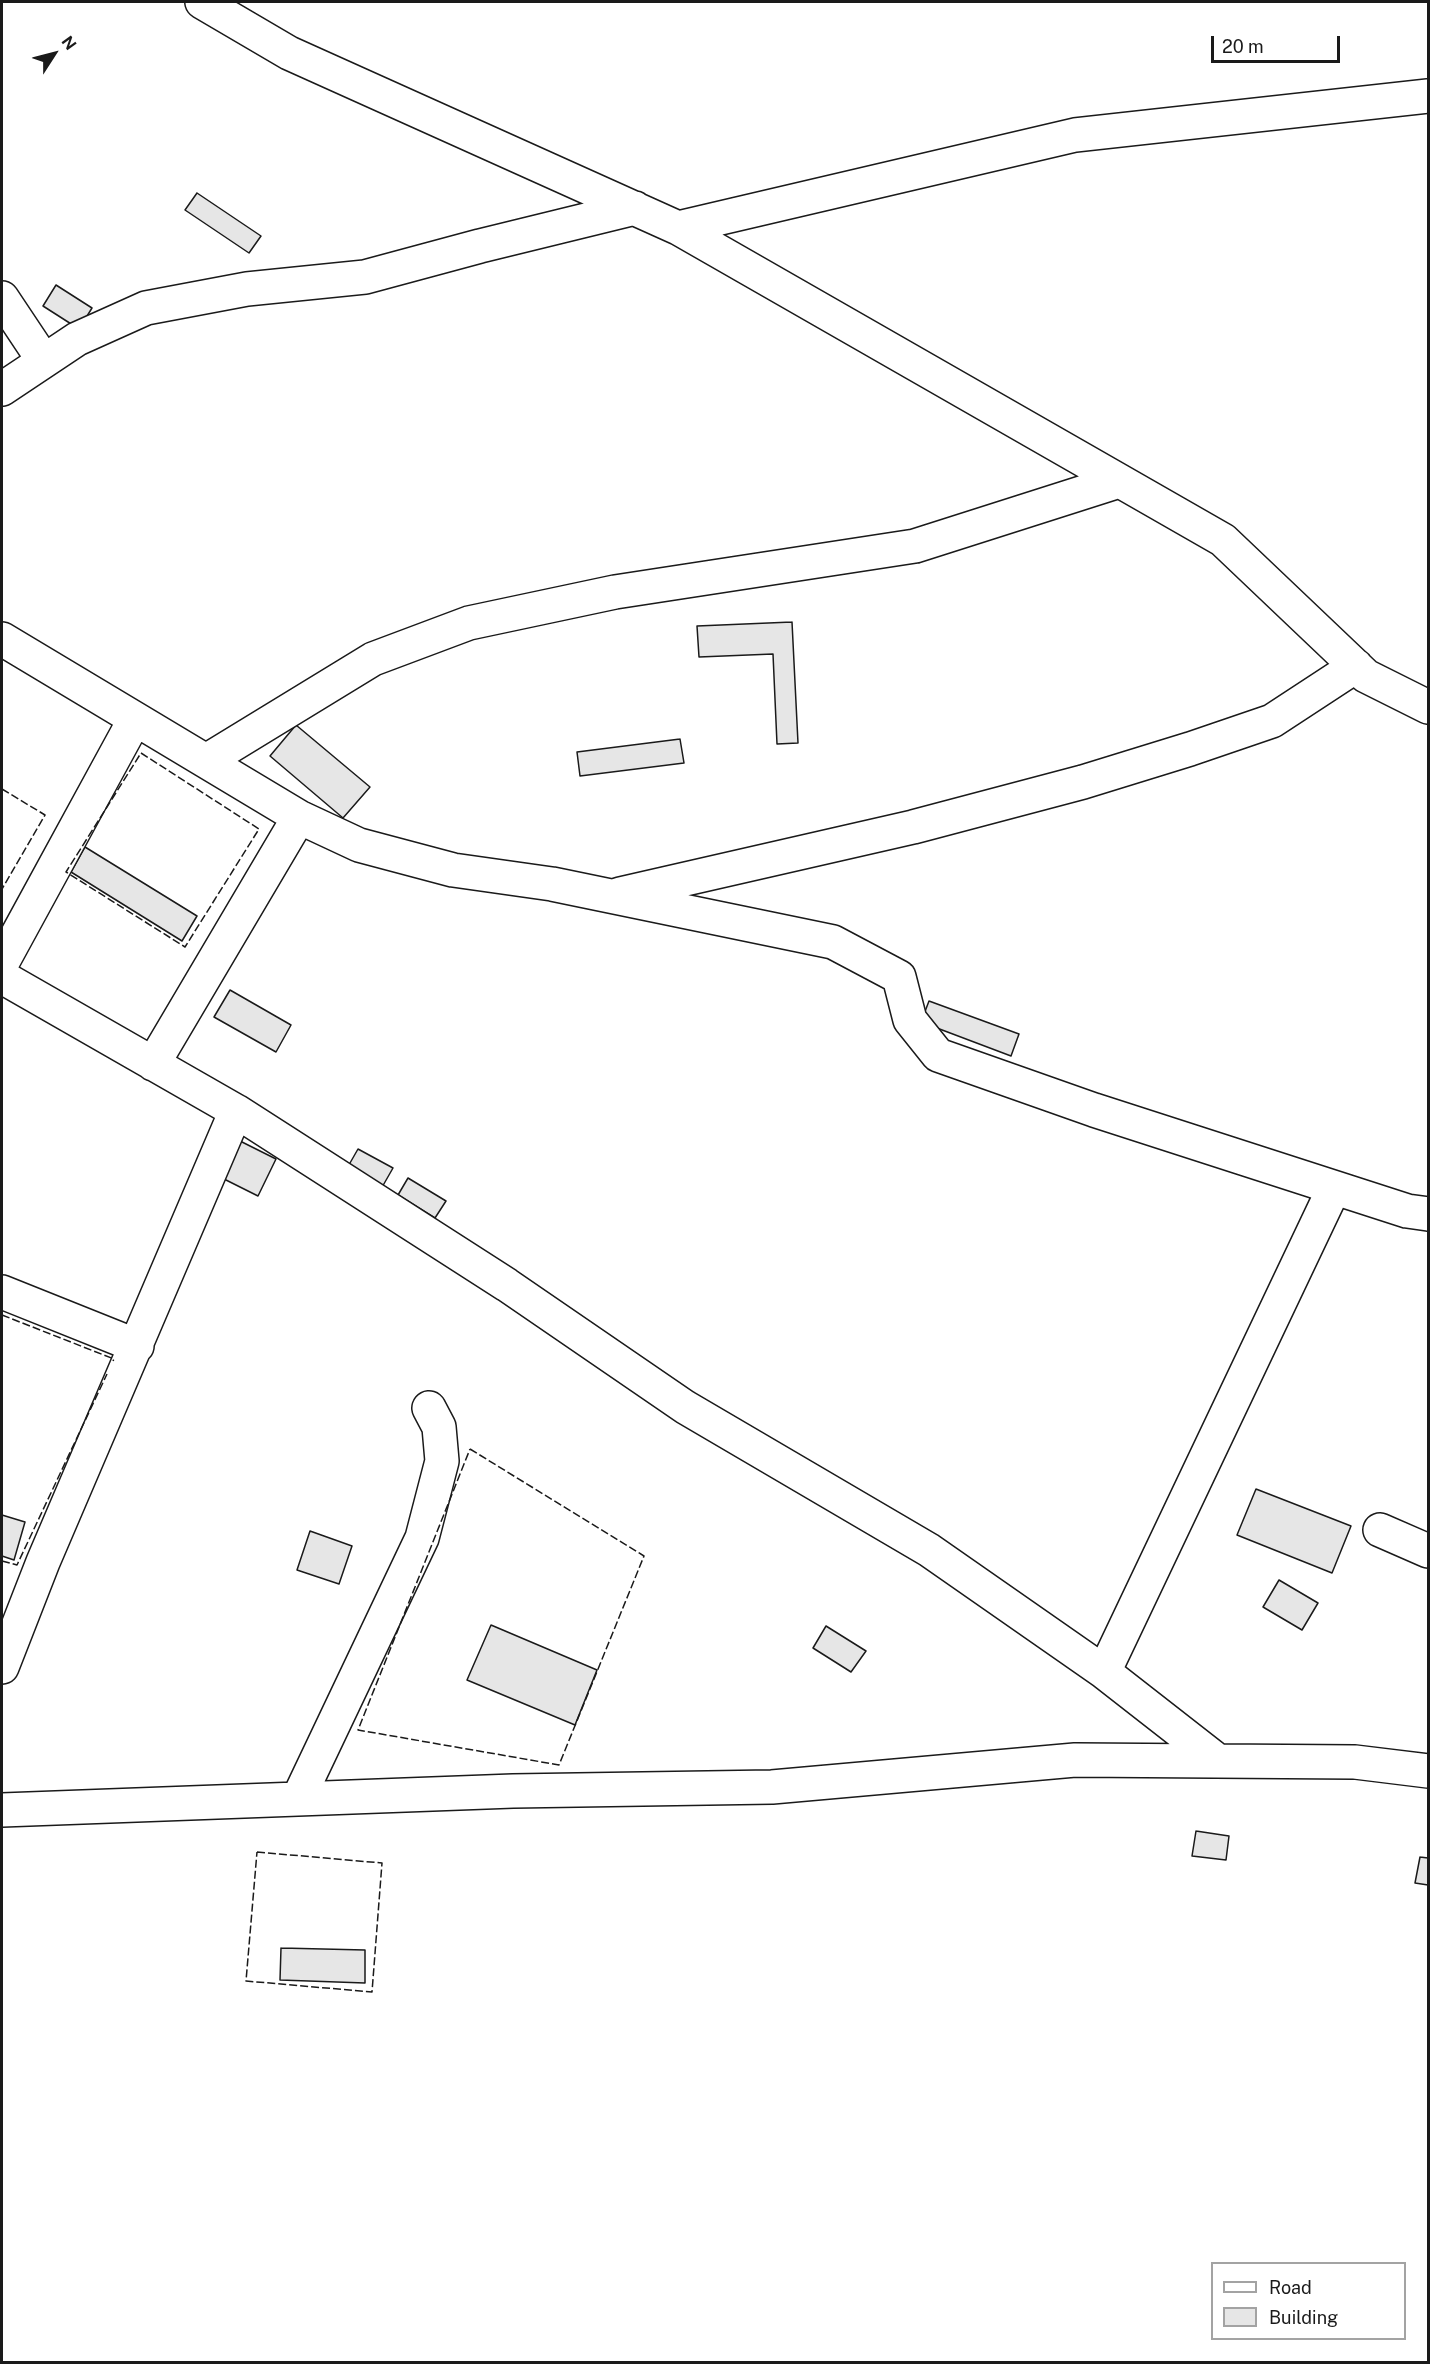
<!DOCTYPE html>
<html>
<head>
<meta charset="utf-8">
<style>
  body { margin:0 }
  #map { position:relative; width:1430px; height:2364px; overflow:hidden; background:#fff; font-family:"Public Sans",sans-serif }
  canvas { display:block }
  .frame { position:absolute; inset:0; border:3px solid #1a1a1a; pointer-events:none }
  .legend { position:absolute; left:1211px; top:2262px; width:195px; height:78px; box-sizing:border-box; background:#fff; border:2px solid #a3a3a3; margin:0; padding:8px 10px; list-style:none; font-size:18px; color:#1a1a1a }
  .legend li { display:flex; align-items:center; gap:12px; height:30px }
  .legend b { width:30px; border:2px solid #a3a3a3 }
  .north { position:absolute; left:24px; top:24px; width:60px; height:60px; -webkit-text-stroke:4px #fff; paint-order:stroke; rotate:54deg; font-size:16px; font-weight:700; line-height:24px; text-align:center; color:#1a1a1a }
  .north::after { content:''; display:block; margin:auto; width:21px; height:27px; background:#1a1a1a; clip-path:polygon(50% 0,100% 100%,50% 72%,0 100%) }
  .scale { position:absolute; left:1211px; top:36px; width:129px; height:27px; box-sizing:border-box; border:3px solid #1a1a1a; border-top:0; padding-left:8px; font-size:18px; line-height:21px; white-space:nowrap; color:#1a1a1a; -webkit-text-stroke:4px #fff; paint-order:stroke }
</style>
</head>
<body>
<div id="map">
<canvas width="1430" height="2364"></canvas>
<div class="frame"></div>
<ul class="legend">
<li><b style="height:8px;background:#fff"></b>Road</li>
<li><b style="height:16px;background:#e6e6e6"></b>Building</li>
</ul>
<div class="north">N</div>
<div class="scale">20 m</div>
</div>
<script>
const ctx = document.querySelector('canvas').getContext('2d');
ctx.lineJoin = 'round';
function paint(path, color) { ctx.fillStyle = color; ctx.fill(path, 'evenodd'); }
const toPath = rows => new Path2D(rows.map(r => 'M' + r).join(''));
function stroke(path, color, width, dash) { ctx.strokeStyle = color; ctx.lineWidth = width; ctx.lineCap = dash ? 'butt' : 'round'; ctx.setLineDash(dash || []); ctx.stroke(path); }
const building = toPath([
  [197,193,261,236,249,253,185,210,197,193],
  [56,285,92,308,79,329,43,306,56,285],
  [792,622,798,743,777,744,773,654,699,657,697,626,792,622],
  [296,725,370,787,343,818,270,756,296,725],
  [680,739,684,763,580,776,577,752,680,739],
  [85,847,197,916,182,941,71,872,85,847],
  [230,990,291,1025,276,1052,214,1017,230,990],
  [929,1001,1019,1034,1011,1056,921,1022,929,1001],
  [232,1137,276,1159,258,1196,214,1174,232,1137],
  [358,1149,393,1168,381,1189,346,1170,358,1149],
  [408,1178,446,1201,435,1218,398,1195,408,1178],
  [1256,1489,1351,1526,1332,1573,1237,1535,1256,1489],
  [2,1515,25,1522,14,1560,2,1556,2,1515],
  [310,1531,352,1546,339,1584,297,1570,310,1531],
  [1279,1580,1318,1603,1302,1630,1263,1607,1279,1580],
  [491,1625,597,1670,575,1725,467,1680,491,1625],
  [826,1626,866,1651,851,1672,813,1648,826,1626],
  [1196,1831,1229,1836,1226,1860,1192,1856,1196,1831],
  [1420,1857,1428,1858,1428,1885,1415,1883,1420,1857],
  [281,1948,365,1950,365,1983,280,1980,281,1948]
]);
const street = toPath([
  [202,2,289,53,678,228,1223,540,1366,676,1428,707],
  [678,228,1075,135,1428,96],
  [2,298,44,361],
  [2,389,77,339,146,308,247,289,365,277,480,246,635,208],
  [2,639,299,817,359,845,453,870,552,884,833,942,899,977,910,1020,938,1055,1094,1110,1407,1211,1428,1214],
  [206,761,373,659,469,623,615,592,915,546,1119,481],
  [620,894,913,827,1083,782,1190,749,1272,721,1356,666],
  [2,963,135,719],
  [2,977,236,1111,507,1285,685,1407,929,1550,1104,1672,1218,1761],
  [153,1064,299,817],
  [2,1292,137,1346],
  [1380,1530,1428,1551],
  [2,1667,43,1562,236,1111],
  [1104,1672,1334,1188],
  [298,1799,422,1538,442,1461,439,1427,429,1408],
  [2,1810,513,1791,772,1787,1075,1760,1355,1762,1428,1771]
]);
const fence = toPath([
  [141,753,259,829,185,947,66,872,141,753],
  [2,789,45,815,2,889],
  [2,1315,114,1359,113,1361],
  [470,1449,644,1556,559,1765,358,1730,470,1449],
  [2,1561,17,1565,107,1374],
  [257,1852,382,1863,372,1992,246,1981,257,1852]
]);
paint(building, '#e6e6e6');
stroke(building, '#1a1a1a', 1.5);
stroke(street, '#1a1a1a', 36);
stroke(street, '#fff', 33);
stroke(fence, '#1a1a1a', 1.5, [8, 3]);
</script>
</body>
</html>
